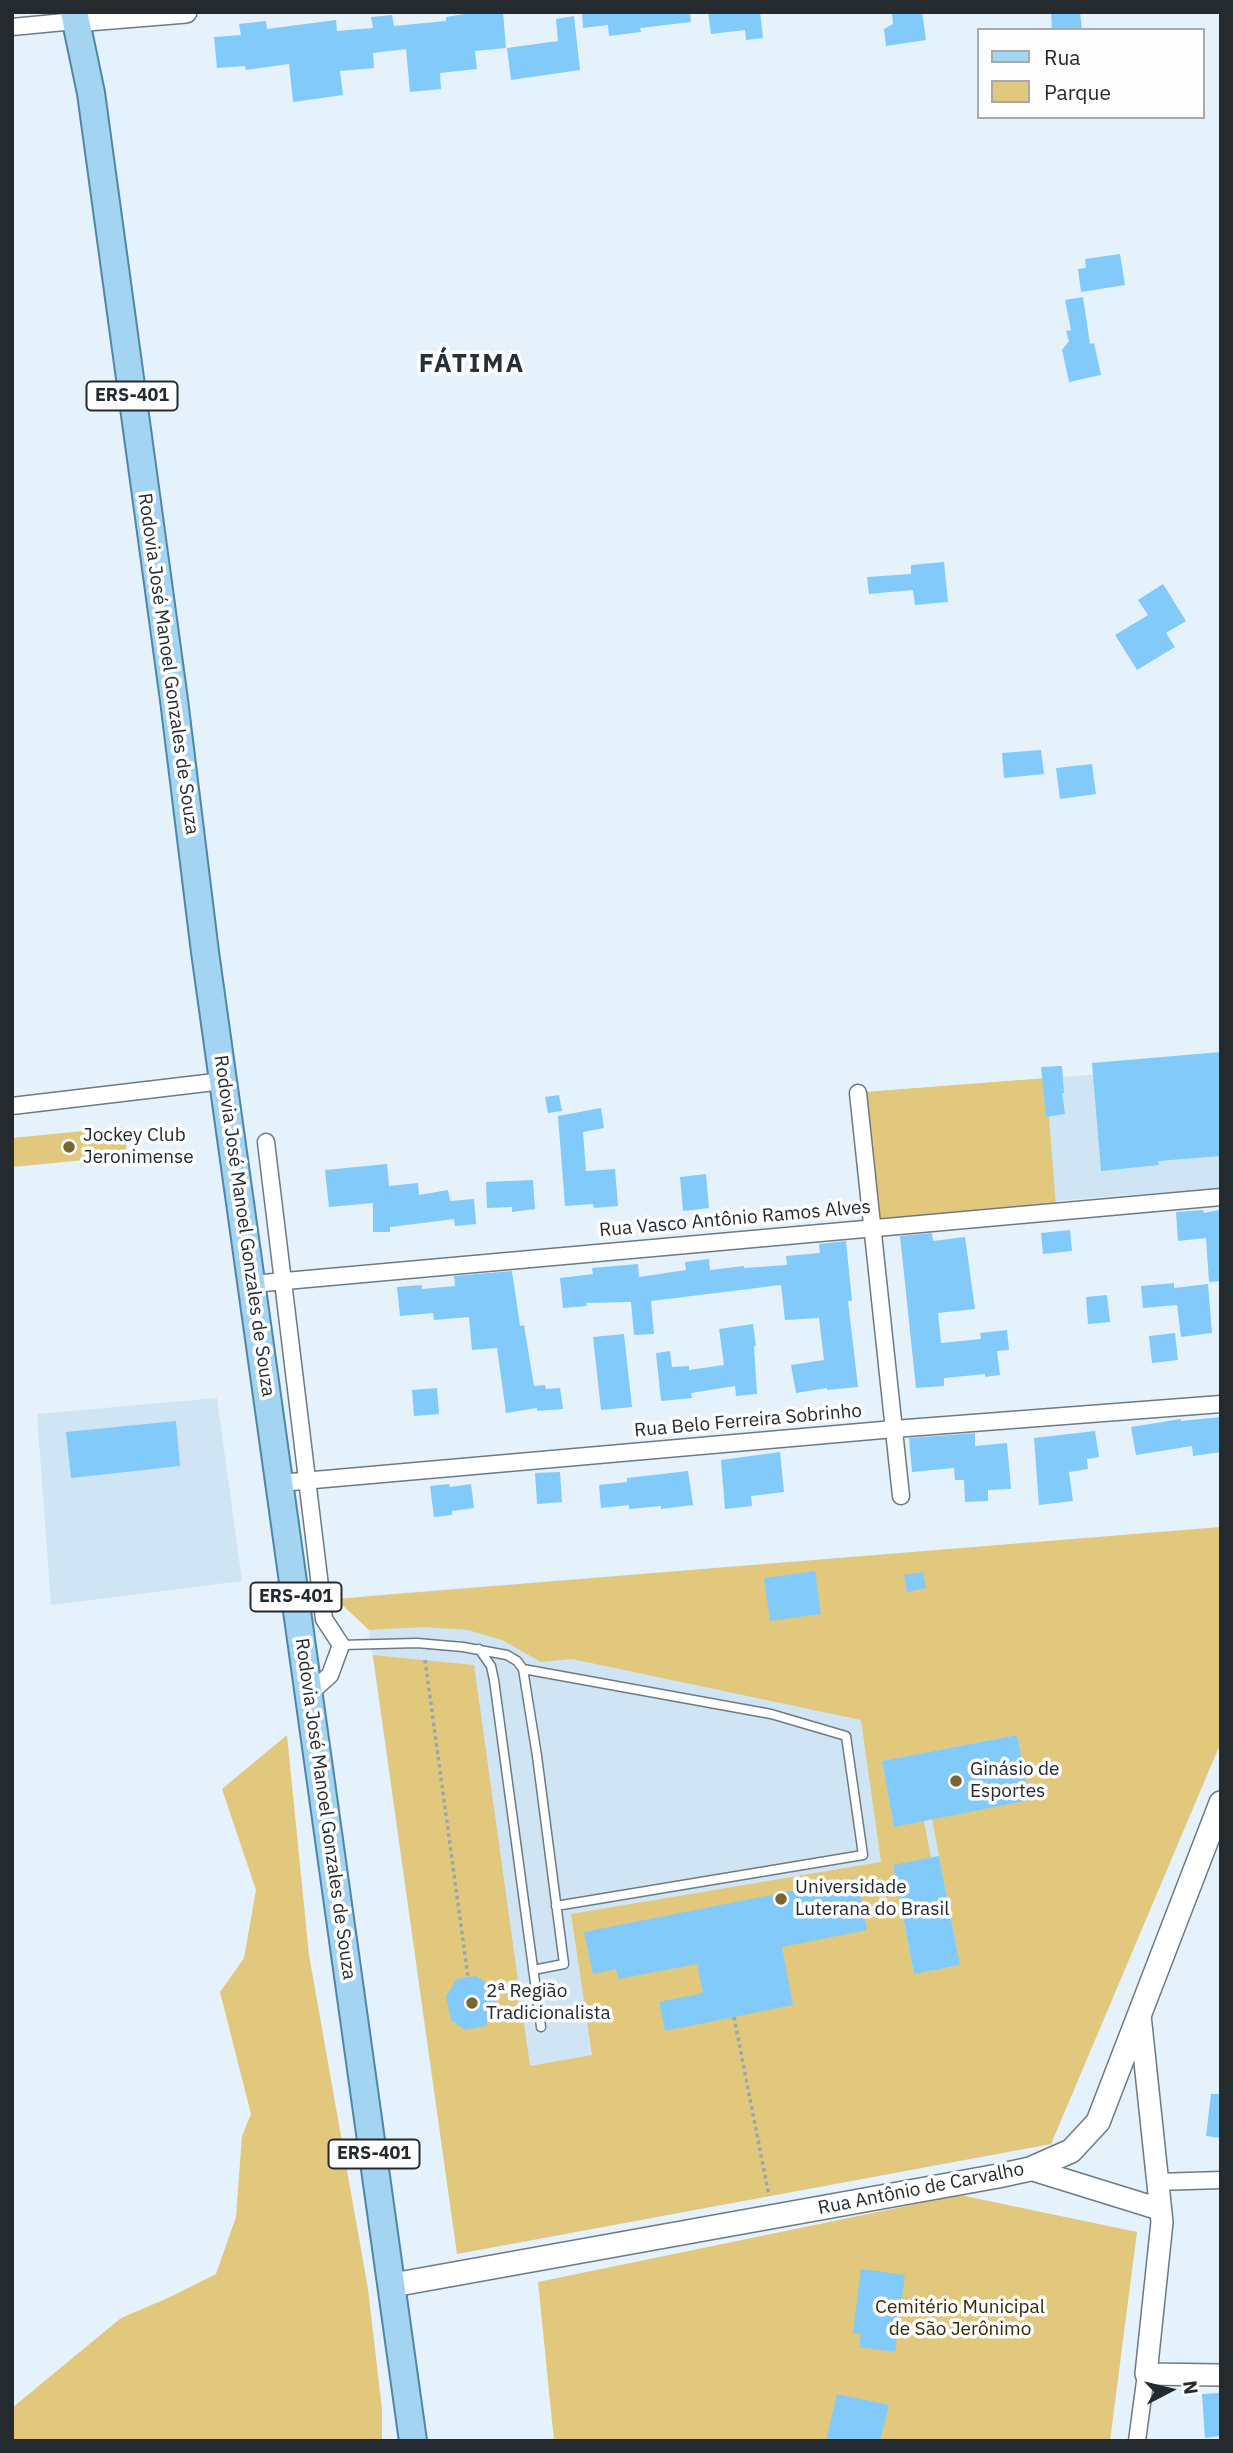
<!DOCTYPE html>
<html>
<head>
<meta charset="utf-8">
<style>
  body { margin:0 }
  #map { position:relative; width:1233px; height:2453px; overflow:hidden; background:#e5f2fc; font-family:"IBM Plex Sans",sans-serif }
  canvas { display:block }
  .frame { position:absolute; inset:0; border:14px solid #252a2e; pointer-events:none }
  .legend { position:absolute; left:977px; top:28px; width:228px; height:91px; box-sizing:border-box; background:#fdfdfd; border:2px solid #a7a9aa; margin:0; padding:9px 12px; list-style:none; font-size:21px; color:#252a2e }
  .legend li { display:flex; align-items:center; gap:14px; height:35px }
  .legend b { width:35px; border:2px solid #a7a9aa }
  .north { position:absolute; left:1135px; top:2355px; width:70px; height:70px; -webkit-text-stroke:5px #fdfdfd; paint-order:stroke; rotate:83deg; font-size:19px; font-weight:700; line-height:28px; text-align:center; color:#252a2e }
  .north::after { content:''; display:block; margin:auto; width:24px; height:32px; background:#252a2e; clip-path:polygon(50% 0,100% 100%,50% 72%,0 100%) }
</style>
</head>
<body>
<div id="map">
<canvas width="1233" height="2453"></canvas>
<div class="frame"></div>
<ul class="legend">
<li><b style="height:9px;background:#a3d4f2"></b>Rua</li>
<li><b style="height:19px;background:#e1c87c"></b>Parque</li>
</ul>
<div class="north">N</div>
</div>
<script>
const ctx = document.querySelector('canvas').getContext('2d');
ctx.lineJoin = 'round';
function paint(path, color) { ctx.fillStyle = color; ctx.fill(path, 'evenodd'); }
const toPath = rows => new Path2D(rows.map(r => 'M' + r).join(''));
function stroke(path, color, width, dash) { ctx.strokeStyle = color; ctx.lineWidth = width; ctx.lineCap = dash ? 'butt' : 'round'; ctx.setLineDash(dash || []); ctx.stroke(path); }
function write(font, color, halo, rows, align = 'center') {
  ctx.font = font + ' "IBM Plex Sans",sans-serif'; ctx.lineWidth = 7; ctx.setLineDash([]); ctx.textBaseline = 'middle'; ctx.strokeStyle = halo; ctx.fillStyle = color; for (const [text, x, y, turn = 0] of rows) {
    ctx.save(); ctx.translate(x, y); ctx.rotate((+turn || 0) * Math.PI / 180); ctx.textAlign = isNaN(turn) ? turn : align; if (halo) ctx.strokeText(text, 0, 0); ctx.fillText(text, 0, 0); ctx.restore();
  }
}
const built = toPath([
  [1221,1066,1221,1188,1055,1201,1046,1078],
  [217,1398,242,1581,51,1605,37,1414],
  [1221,1527,1221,1742,1051,2144,457,2254,364,1596]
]);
const green = toPath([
  [1046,1078,1056,1207,878,1221,864,1092],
  [124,1127,127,1156,12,1167,12,1138],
  [1221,1527,1221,1742,1051,2144,457,2254,373,1655,474,1665,530,2066,592,2055,571,1914,881,1862,861,1720,572,1659,541,1662,502,1640,468,1630,424,1627,369,1630,336,1599],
  [1017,1735,1030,1800,932,1819,960,1965,914,1974,893,1866,931,1858,924,1821,894,1826,882,1761],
  [287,1735,309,1955,368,2289,382,2409,382,2441,12,2441,12,2408,121,2318,168,2298,216,2274,236,2217,242,2136,251,2114,220,1992,244,1958,256,1890,222,1789],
  [960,2195,1137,2232,1110,2441,554,2441,538,2282]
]);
const building = toPath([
  [477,12,503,12,506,48,475,51,477,69,440,73,441,89,410,92,406,49,373,53,374,68,340,71,343,95,293,102,289,64,246,70,245,66,217,68,214,37,241,35,239,24,266,21,267,29,336,20,337,31,373,28,371,17,392,15,394,26,446,21,446,17],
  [582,12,690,12,691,22,640,28,641,32,609,36,608,25,583,28],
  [708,12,760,12,763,38,746,40,745,30,711,34],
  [892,12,922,12,926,40,886,46,884,29,893,24],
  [1051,12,1080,12,1082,30,1052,30],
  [574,16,580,70,511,80,507,48,558,41,556,19],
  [1120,254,1125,285,1081,292,1078,269,1086,268,1085,259],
  [1083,297,1090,344,1094,343,1101,375,1069,382,1062,350,1069,341,1066,331,1071,330,1065,300],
  [944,562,948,602,915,605,913,590,869,594,867,577,911,574,911,565],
  [1163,584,1186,621,1166,633,1175,647,1137,670,1115,635,1148,615,1138,600],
  [1041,750,1044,774,1004,778,1002,753],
  [1092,764,1096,794,1060,799,1056,768],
  [1221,1052,1221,1156,1158,1161,1159,1165,1101,1171,1092,1063],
  [1062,1066,1064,1093,1062,1093,1065,1114,1046,1117,1041,1067],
  [559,1095,562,1111,548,1113,545,1097],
  [601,1108,604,1128,583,1132,586,1171,615,1169,618,1206,594,1208,593,1204,565,1206,558,1116],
  [387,1164,389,1186,418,1183,419,1195,448,1190,450,1201,474,1199,476,1224,455,1226,454,1219,390,1227,390,1232,373,1232,373,1203,329,1207,325,1170],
  [706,1174,709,1208,683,1211,680,1177],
  [533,1180,535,1209,512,1212,512,1207,487,1208,486,1182],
  [1203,1210,1204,1213,1219,1210,1221,1281,1209,1282,1206,1238,1178,1241,1176,1212],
  [1070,1230,1072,1251,1043,1254,1041,1233],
  [932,1233,933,1241,965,1237,975,1309,938,1313,941,1343,981,1339,980,1333,1007,1330,1009,1350,997,1351,1000,1375,985,1377,985,1374,944,1378,944,1386,916,1388,900,1236],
  [846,1241,852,1301,848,1301,858,1387,827,1390,827,1388,796,1393,791,1365,824,1360,819,1318,785,1320,781,1285,651,1301,654,1334,634,1335,631,1302,586,1303,587,1306,563,1308,560,1278,593,1274,592,1268,638,1264,639,1277,686,1270,685,1262,709,1259,710,1270,744,1266,744,1268,787,1265,786,1256,820,1253,819,1244],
  [512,1271,520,1326,524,1325,534,1386,545,1385,546,1389,560,1388,563,1409,537,1411,537,1408,506,1413,497,1348,472,1350,469,1317,434,1320,433,1313,400,1316,397,1287,422,1285,422,1289,455,1286,454,1276],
  [1174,1283,1174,1288,1208,1284,1212,1333,1181,1337,1177,1305,1143,1308,1141,1286],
  [1107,1295,1110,1322,1088,1324,1086,1297],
  [753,1324,756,1346,754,1346,757,1394,736,1396,735,1386,691,1393,692,1398,661,1401,656,1353,670,1351,672,1367,689,1366,689,1370,724,1365,719,1329],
  [1175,1333,1178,1360,1152,1363,1149,1336],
  [624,1334,632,1407,601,1410,593,1337],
  [437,1388,439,1414,414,1416,412,1390],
  [1221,1417,1221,1452,1193,1456,1192,1446,1136,1455,1131,1427,1181,1419,1181,1421],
  [176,1421,180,1466,71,1478,66,1432],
  [1095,1431,1099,1457,1087,1459,1088,1469,1069,1472,1073,1501,1039,1505,1034,1438],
  [975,1433,975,1446,1007,1443,1011,1489,988,1490,988,1501,965,1502,964,1480,955,1480,954,1468,912,1472,909,1438],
  [780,1452,784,1492,751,1496,752,1506,725,1509,721,1460],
  [688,1471,693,1505,661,1509,661,1506,629,1509,629,1505,601,1508,599,1485,627,1482,627,1478],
  [560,1472,562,1502,537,1504,535,1473],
  [449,1484,450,1487,471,1484,474,1508,452,1511,452,1515,434,1517,430,1486],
  [815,1571,821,1614,770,1621,764,1578],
  [923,1572,926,1588,907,1592,904,1575],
  [1017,1735,1030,1800,894,1827,882,1761],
  [939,1856,960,1965,914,1974,893,1865],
  [857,1878,867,1930,782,1947,793,2005,665,2031,659,2002,703,1993,697,1964,618,1979,616,1969,593,1974,584,1932],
  [476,1976,493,1987,497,2009,485,2026,465,2030,451,2020,446,1996,457,1979],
  [1211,2094,1221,2094,1221,2138,1206,2136],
  [861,2269,905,2275,895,2352,859,2347,861,2334,853,2333],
  [1221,2393,1221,2436,1205,2438,1202,2394],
  [837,2394,889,2405,880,2441,826,2441]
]);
const path = toPath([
  [425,1660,468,1977],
  [734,2017,769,2196]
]);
const service = toPath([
  [341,1645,417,1643,463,1647,507,1655,517,1661,523,1669,537,1756,564,1964,533,1970],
  [479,1649,491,1666,494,1680,541,2027],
  [523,1669,771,1714,846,1736,863,1855,556,1906]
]);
const minor = toPath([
  [12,27,75,21],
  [858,1093,901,1496],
  [12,1106,223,1081],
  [266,1142,324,1619,341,1645,330,1675,309,1694],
  [252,1284,1221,1197],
  [280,1483,894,1429,1221,1404],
  [1157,2182,1221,2180],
  [1137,2441,1146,2374]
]);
const tertiary = toPath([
  [75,21,186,12],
  [1140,2015,1162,2222,1146,2374,1221,2375],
  [1030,2169,1159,2209]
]);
const secondary = toPath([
  [393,2285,998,2176,1030,2169,1071,2151,1098,2122,1221,1803]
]);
const primary = toPath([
  [74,12,91,93,174,700,205,952,413,2441]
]);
const markers = [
  [69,1147,7,"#786735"],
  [956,1781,7,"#786735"],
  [781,1899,7,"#786735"],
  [472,2003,7,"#786735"]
];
const shields = [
  [132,396,91],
  [296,1597,91],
  [374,2154,91]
];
const shieldNames = [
  ["ERS-401",132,396],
  ["ERS-401",296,1597],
  ["ERS-401",374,2154]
];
const streetNames = [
  ["Rodovia José Manoel Gonzales de Souza",168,664,82],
  ["Rua Vasco Antônio Ramos Alves",735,1219,-5],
  ["Rodovia José Manoel Gonzales de Souza",244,1226,82],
  ["Rua Belo Ferreira Sobrinho",748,1421,-5],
  ["Rodovia José Manoel Gonzales de Souza",325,1809,82],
  ["Rua Antônio de Carvalho",921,2189,-11]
];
const poiNames = [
  ["Jockey Club",83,1136],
  ["Jeronimense",83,1158],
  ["Ginásio de",970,1770],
  ["Esportes",970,1792],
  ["Universidade",795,1888],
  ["Luterana do Brasil",795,1910],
  ["2ª Região",486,1992],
  ["Tradicionalista",486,2014]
];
const parkNames = [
  ["Cemitério Municipal",960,2308],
  ["de São Jerônimo",960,2330]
];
const districtNames = [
  ["FÁTIMA",472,364]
];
paint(built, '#d0e5f3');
paint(green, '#e1c87c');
paint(building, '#82caf9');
stroke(service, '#6e7a83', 11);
stroke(minor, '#6e7a83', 19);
stroke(tertiary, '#6e7a83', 24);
stroke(secondary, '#6e7a83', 26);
stroke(primary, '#4f86a8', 30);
stroke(path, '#9ba5ad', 3.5, [3.5, 3.5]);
stroke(service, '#fff', 8);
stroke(minor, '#fff', 16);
stroke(tertiary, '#fff', 21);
stroke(secondary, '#fff', 23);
stroke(primary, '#a3d4f2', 26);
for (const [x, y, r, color] of markers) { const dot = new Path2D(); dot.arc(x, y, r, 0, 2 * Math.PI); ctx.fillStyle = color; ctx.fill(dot); stroke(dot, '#fdfdfd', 2.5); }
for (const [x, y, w] of shields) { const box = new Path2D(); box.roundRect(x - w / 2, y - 14.5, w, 29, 5); ctx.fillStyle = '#fdfdfd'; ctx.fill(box); stroke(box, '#252a2e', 2); }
write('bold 18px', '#252a2e', null, shieldNames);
write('19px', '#252a2e', '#fdfdfd', streetNames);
write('19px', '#252a2e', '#fdfdfd', poiNames, 'left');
write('19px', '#352800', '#fdfdfd', parkNames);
ctx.letterSpacing = '2px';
write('bold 26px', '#253037', '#fdfdfd', districtNames);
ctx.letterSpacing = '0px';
</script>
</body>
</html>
